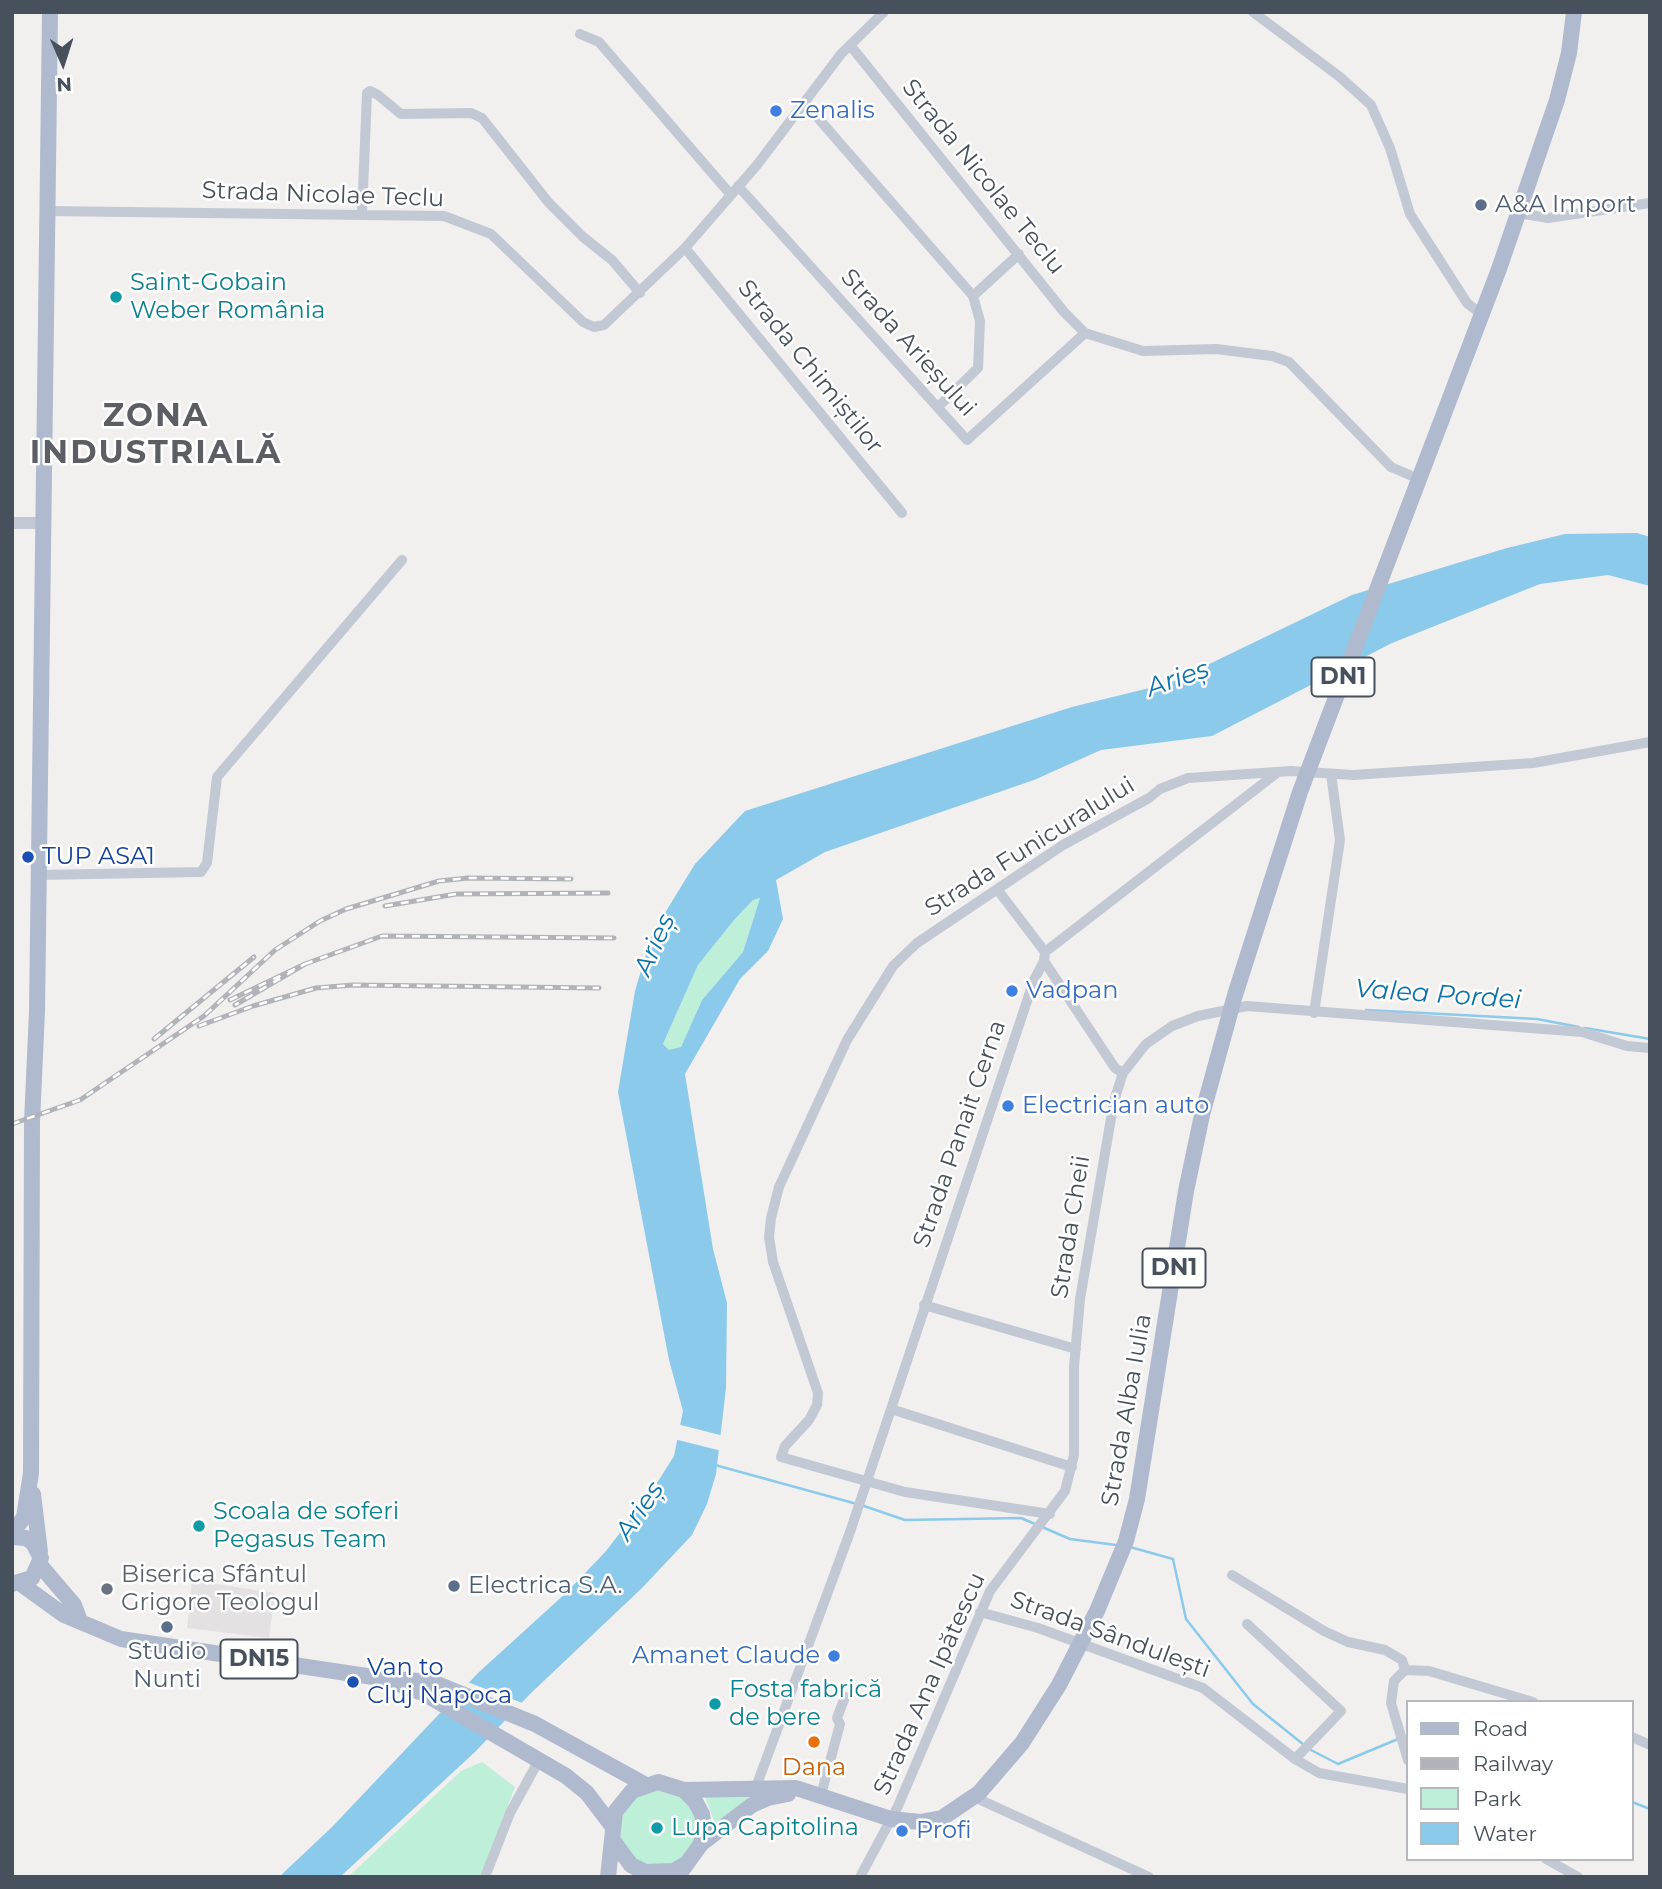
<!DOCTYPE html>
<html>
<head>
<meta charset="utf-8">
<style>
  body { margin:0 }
  #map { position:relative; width:1662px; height:1889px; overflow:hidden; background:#f2efef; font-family:Montserrat,sans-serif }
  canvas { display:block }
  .frame { position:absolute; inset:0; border:14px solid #47505d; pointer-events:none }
  .legend { position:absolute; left:1406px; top:1700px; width:228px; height:161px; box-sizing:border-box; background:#fff; border:2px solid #b5b9be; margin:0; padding:9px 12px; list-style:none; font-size:21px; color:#47505d }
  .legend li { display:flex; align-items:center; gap:14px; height:35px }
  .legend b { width:35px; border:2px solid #b5b9be }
  .north { position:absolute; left:28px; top:28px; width:70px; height:70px; -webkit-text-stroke:5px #fff; paint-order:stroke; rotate:177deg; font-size:19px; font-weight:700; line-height:28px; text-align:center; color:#47505d }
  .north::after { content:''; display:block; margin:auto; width:24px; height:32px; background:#47505d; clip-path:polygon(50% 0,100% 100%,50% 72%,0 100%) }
</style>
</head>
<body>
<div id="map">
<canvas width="1662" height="1889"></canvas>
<div class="frame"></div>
<ul class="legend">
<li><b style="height:9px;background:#afbace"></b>Road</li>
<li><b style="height:9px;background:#b1b3b9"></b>Railway</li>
<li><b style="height:19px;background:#beefd8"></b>Park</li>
<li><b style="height:19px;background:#8bcaeb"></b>Water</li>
</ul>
<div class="north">N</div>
</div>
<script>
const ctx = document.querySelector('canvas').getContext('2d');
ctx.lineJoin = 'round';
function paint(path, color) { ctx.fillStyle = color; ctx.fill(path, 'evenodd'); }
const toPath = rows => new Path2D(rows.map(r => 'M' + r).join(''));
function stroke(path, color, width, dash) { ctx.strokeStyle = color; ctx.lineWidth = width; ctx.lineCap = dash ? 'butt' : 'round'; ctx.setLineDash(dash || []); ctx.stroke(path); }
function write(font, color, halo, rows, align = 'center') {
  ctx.font = font + ' Montserrat,sans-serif'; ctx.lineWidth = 5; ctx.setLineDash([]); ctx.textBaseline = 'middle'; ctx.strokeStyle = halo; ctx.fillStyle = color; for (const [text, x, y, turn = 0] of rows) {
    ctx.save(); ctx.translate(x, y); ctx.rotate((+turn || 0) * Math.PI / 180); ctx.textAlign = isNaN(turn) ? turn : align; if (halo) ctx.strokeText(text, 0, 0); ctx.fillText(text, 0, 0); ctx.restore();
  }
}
const education = toPath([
  [192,1580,275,1593,269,1638,187,1628]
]);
const green = toPath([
  [760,898,743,952,702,1000,681,1047,669,1051,663,1044,698,965,734,920,753,900],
  [482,1762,515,1787,481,1877,348,1877,461,1771],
  '618 1828a40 40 0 1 1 80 0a40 40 0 1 1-80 0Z',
  [704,1794,752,1794,716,1826]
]);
const water = toPath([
  [1637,533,1650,537,1650,586,1608,575,1540,584,1392,643,1212,736,1101,750,1034,780,825,852,776,880,783,919,768,951,740,979,685,1074,713,1249,727,1303,726,1388,716,1474,707,1504,692,1535,642,1588,530,1694,476,1751,340,1877,279,1877,332,1827,478,1673,567,1592,606,1551,650,1494,674,1456,683,1411,669,1360,618,1092,635,991,652,934,695,864,745,811,1072,707,1170,683,1352,595,1507,548,1565,534],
  [760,898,743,952,702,1000,681,1047,669,1050,663,1044,698,965,734,920,753,900]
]);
const pier = toPath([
  [677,1424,724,1436,722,1451,674,1439],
  [465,1681,525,1704,512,1718,453,1693]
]);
const stream = toPath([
  [1366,1010,1537,1019,1579,1027],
  [1585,1028,1650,1039],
  [715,1465,857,1504],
  [864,1506,905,1520,1021,1518,1035,1524],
  [1042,1527,1070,1539,1116,1545],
  [1130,1547,1173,1559,1186,1619,1253,1704,1304,1745],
  [1309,1749,1338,1764,1398,1739],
  [1632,1802,1650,1809]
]);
const minor = toPath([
  [1253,12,1340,77,1371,105,1390,148,1410,214,1467,303,1481,314],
  [580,34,599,42,731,195],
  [850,45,1064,312,1085,333,1143,351,1216,349,1272,356,1289,362,1391,467,1419,479],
  [804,102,973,296,980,321,978,368,938,407],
  [738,186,967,440,1085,333],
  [47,211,444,216,491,234,583,322,594,327,604,325,685,248,757,165,841,54,884,12],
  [1518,213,1548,218,1650,203],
  [362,214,367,93,370,91,378,95,401,114,471,113,482,118,549,203,583,237,612,260,640,293],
  [685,248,902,513],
  [973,296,1019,254],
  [38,875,201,872,207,863,217,777,402,560],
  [997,889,1045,952],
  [1044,961,1115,1068,1123,1073],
  [1314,1013,1340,840,1331,774],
  [924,1305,1076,1349],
  [891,1409,1072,1467],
  [1050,1514,905,1492,781,1457,785,1446,809,1420,817,1405,818,1393,773,1262,769,1237,771,1218,779,1187,847,1040,893,966,917,943,1063,845,1149,798,1160,789,1188,778,1291,771,1353,775,1533,763,1650,742],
  [1232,1575,1324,1631,1348,1642,1385,1650,1402,1660,1405,1670,1394,1681,1391,1703,1408,1760],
  [980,1612,1038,1628,1203,1688,1295,1759,1319,1773,1408,1789],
  [1247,1624,1341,1711,1295,1759],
  [1405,1670,1429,1671,1533,1702],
  [1632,1737,1650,1745],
  [756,1787,850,1532,1034,980,1044,961,1045,952,1278,772],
  [821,1795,840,1724,837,1718,845,1697],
  [974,1797,1149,1877],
  [1546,1859,1578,1877],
  [485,1877,510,1813,539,1760],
  [860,1877,898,1806,990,1591,1065,1491,1074,1455,1074,1367,1080,1299,1114,1101,1123,1073,1146,1044,1172,1026,1198,1016,1247,1006,1582,1032,1627,1046,1650,1048]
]);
const tertiary = toPath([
  [12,523,41,523]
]);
const primary = toPath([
  [33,1494,40,1552],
  [12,1534,24,1517,31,1473,32,1122,37,1011,50,12],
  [12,1537,26,1538,33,1543,41,1558,32,1578,12,1584],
  [40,1565,74,1605,80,1621],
  [21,1584,64,1615,121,1639,380,1678,432,1682,535,1724,644,1784],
  [396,1683,425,1694,566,1776,587,1793,612,1826],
  [684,1790,796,1788,891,1819,920,1822,942,1818,979,1793,1022,1743,1059,1685,1097,1611,1126,1541,1137,1499,1186,1191,1202,1115,1235,995,1300,792,1499,269,1557,100,1569,53,1574,12],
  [614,1842,631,1865,645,1872,674,1871,686,1864],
  [701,1844,752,1805,768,1798,788,1794],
  [608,1877,615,1812,632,1791,658,1782,684,1790,695,1801,702,1814,704,1829,701,1844,677,1877]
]);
const rail = toPath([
  [385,906,456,894,608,893],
  [305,964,382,936,614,938],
  [230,1000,305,964,235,1005],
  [199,1026,253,1006,316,988,353,985,599,988],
  [154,1039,254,957],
  [12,1124,80,1100,204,1016,275,950,320,921,346,909,439,881,468,878,571,879]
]);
const markers = [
  [776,111,7,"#3f7fe0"],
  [1481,205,7,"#5c6f8a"],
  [116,297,7,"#0f9aa8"],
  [28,857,7,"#1a4fb4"],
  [1012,991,7,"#3f7fe0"],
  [1008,1106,7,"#3f7fe0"],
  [199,1526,7,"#0f9aa8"],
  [454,1586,7,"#5c6f8a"],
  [107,1589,7,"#6b7280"],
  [167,1627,7,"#5c6f8a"],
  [834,1656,7,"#3f7fe0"],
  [353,1682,7,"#1a4fb4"],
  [715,1704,7,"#0f9aa8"],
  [814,1742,7,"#e8710a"],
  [657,1828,7,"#0f9aa8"],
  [902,1831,7,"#3f7fe0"]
];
const shields = [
  [1343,677,63],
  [1174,1268,63],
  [259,1659,77]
];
const shieldNames = [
  ["DN1",1343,677],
  ["DN1",1174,1268],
  ["DN15",259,1659]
];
const shopNames = [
  ["Zenalis",790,111],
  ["Vadpan",1026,991],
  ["Electrician auto",1022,1106],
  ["Amanet Claude",820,1656,"right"],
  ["Profi",916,1831]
];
const streetNames = [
  ["Strada Nicolae Teclu",983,177,51],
  ["Strada Nicolae Teclu",323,195,2],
  ["Strada Arieșului",908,343,48],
  ["Strada Chimiștilor",810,367,51],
  ["Strada Funicuralului",1030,847,-32],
  ["Strada Panait Cerna",960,1134,-71],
  ["Strada Cheii",1071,1227,-81],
  ["Strada Alba Iulia",1127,1410,-80],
  ["Strada Sândulești",1110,1635,20],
  ["Strada Ana Ipătescu",930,1684,-66]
];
const serviceNames = [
  ["A&A Import",1495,205],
  ["Electrica S.A.",468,1586],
  ["Studio",167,1652,"center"],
  ["Nunti",167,1680,"center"]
];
const cultureNames = [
  ["Saint-Gobain",130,283],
  ["Weber România",130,311],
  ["Scoala de soferi",213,1512],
  ["Pegasus Team",213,1540],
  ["Fosta fabrică",729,1690],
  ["de bere",729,1718],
  ["Lupa Capitolina",671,1828]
];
const transitNames = [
  ["TUP ASA1",42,857],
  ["Van to",367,1668],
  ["Cluj Napoca",367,1696]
];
const worshipNames = [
  ["Biserica Sfântul",121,1575],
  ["Grigore Teologul",121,1603]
];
const foodNames = [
  ["Dana",814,1768]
];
const waterNames = [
  ["Arieș",1178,679,-19],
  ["Arieș",655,945,-66],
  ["Valea Pordei",1438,995,4],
  ["Arieș",640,1511,-56]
];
const districtNames = [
  ["ZONA",156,417],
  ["INDUSTRIALĂ",156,454]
];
paint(education, '#e3e1e1');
paint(green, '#beefd8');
paint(water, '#8bcaeb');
paint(pier, '#f2efef');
stroke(stream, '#8bcaeb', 2.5);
stroke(minor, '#c3c9d4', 10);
stroke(tertiary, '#c3c9d4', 12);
stroke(primary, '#afbace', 16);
stroke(rail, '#b1b3b9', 5);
stroke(rail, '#fff', 2.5, [8]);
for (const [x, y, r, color] of markers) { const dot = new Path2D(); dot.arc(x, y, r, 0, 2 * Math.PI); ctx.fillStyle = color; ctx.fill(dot); stroke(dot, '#fff', 2.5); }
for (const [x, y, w] of shields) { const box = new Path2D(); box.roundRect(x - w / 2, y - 19.5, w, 39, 5); ctx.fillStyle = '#fff'; ctx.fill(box); stroke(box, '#47505d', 2); }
write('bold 23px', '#47505d', null, shieldNames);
write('24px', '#366cbe', '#fff', shopNames, 'left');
write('24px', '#47505d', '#fff', streetNames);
write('24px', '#4e5e75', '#fff', serviceNames, 'left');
write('24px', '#0d838f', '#fff', cultureNames, 'left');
write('24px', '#164399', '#fff', transitNames, 'left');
write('24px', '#5b616d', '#fff', worshipNames, 'left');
write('24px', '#c56008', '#fff', foodNames);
write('italic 26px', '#0d73aa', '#fff', waterNames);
ctx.letterSpacing = '2px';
write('bold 32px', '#5c5e64', '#fff', districtNames);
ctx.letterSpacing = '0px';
</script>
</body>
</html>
